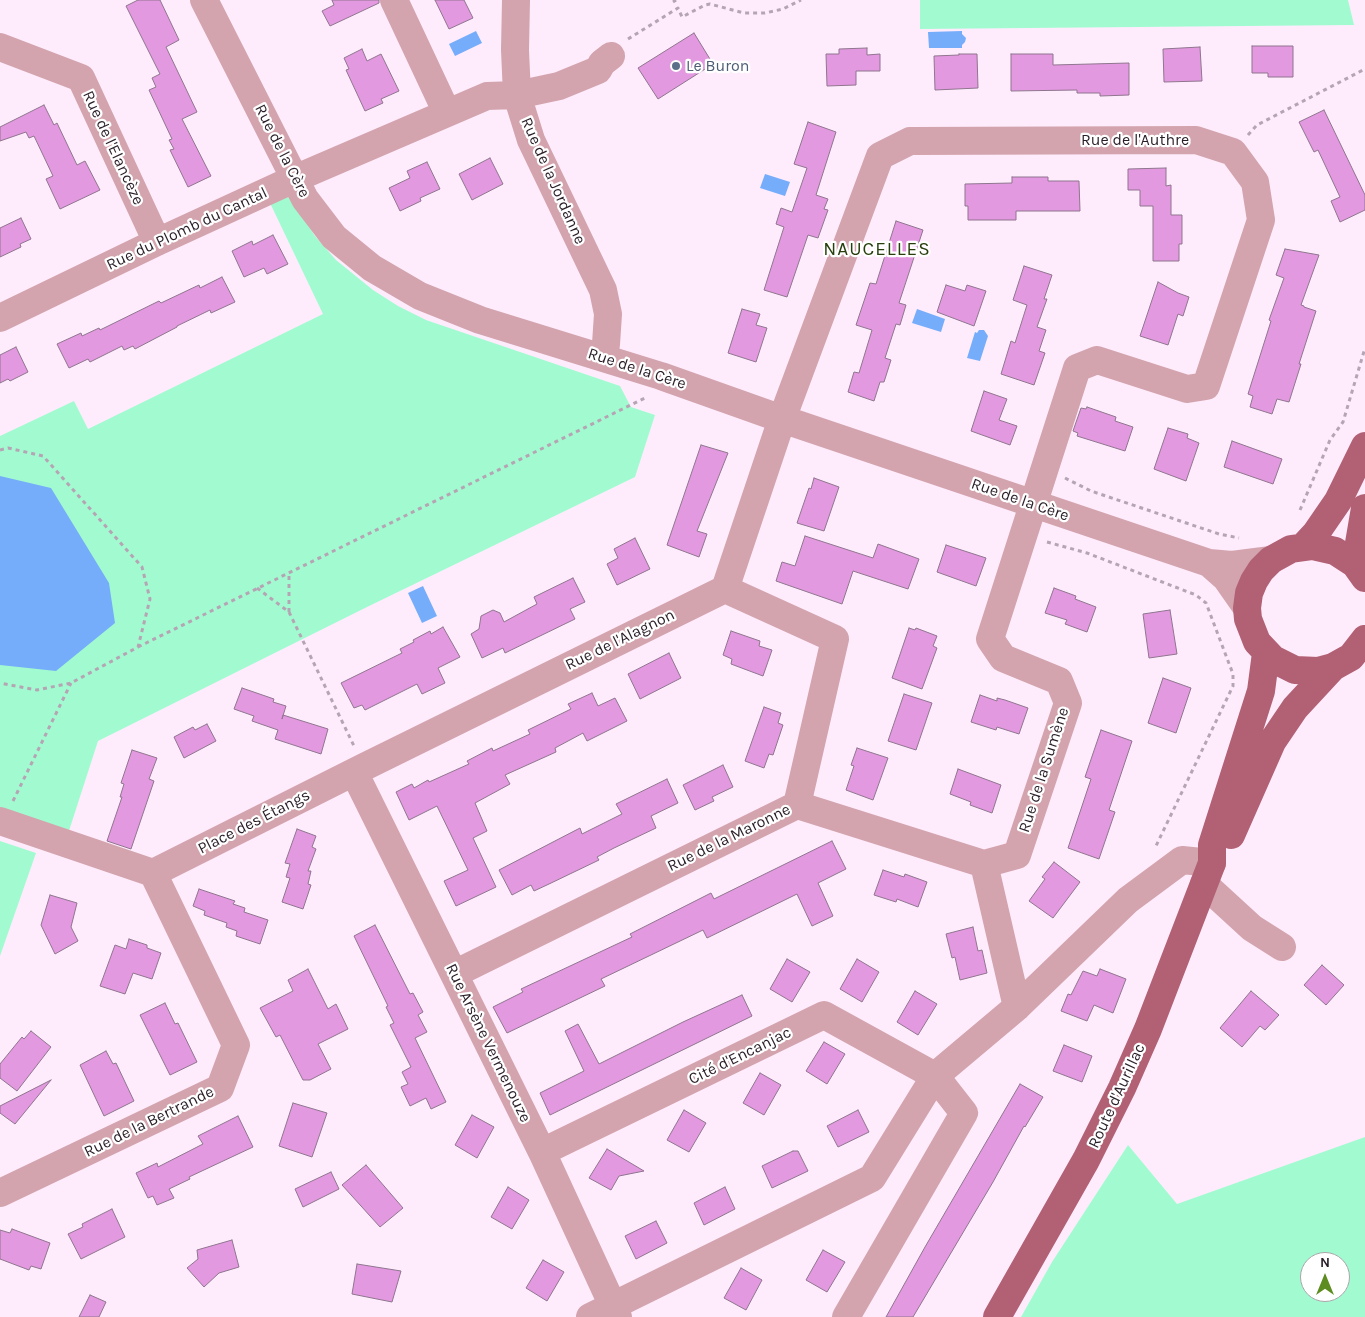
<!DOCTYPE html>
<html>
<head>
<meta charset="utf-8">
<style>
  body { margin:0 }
  #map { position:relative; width:1365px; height:1317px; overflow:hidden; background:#feecfd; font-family:Karla,sans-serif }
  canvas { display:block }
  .north { position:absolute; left:1300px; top:1252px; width:50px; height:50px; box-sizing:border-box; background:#fff; border:1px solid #a9a5a9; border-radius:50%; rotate:0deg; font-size:14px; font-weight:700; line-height:20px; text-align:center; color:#291e28 }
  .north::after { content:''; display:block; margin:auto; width:18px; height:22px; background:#5d8c21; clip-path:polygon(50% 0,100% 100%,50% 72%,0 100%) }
</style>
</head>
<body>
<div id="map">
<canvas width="1365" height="1317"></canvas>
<div class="north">N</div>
</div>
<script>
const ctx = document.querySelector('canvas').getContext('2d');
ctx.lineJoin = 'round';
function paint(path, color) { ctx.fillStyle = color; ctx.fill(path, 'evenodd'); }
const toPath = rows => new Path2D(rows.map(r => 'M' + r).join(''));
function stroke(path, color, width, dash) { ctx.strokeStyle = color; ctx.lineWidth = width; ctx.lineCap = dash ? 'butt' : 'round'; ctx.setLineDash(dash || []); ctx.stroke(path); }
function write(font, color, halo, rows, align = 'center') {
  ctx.font = font + ' Karla,sans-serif'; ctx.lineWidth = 4.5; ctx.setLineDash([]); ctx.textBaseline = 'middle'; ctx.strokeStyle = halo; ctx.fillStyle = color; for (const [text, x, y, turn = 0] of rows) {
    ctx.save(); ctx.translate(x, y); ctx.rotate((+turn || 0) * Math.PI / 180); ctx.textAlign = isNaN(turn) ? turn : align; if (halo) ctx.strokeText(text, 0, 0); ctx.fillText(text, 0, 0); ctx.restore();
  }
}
const green = toPath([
  [920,0,1348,0,1354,25,920,29],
  [288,195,315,236,336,260,373,290,398,306,426,320,620,386,631,407,655,415,635,477,367,607,98,741,67,837,0,813,0,436,74,401,88,429,323,314,270,203],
  [0,841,36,853,0,956],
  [1365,1137,1365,1317,1021,1317,1052,1262,1128,1145,1177,1204],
  [1310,1262,1340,1262,1340,1292,1310,1292]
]);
const water = toPath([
  [476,31,482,43,455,56,449,44],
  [962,31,962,34,966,38,965,42,962,45,962,48,929,48,928,32],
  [765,174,790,182,785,196,760,188],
  [917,309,945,319,941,332,912,323],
  [979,330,984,330,988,336,980,361,967,358,975,332,977,333],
  [0,476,51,488,109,583,115,623,56,671,0,665],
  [423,586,437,616,422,623,408,593]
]);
const building = toPath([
  [138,0,160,0,179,40,166,47,197,112,182,119,211,176,188,187,170,150,174,149,169,140,172,139,149,90,156,87,152,78,160,74,126,6,138,0],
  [332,0,379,0,379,3,330,26,322,11,334,5,332,0],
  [435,0,464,0,473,18,449,29,435,0],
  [694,33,713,64,658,99,638,68,694,33],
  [1252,46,1293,46,1293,77,1268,77,1268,73,1252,73,1252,46],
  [1200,47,1202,81,1164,82,1163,49,1200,47],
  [867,48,867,55,880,54,880,71,856,71,856,85,827,86,826,54,839,54,839,49,867,48],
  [362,49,367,61,381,54,399,91,381,99,383,103,365,111,346,70,349,69,344,58,362,49],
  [959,54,977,54,978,88,935,90,934,56,959,55,959,54],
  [1011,54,1053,54,1053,65,1129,63,1129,95,1100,96,1100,93,1077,93,1077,90,1011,91,1011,54],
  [44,105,54,125,57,123,77,165,85,161,100,190,60,209,46,179,53,176,34,136,29,138,26,132,0,141,0,127,44,105],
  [1324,110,1365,195,1365,210,1340,222,1331,201,1340,197,1318,150,1314,152,1299,122,1324,110],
  [808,122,836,132,816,195,828,199,824,209,828,210,818,238,808,235,787,297,764,290,784,227,776,224,781,208,792,212,807,168,794,164,808,122],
  [490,158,503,184,472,200,459,174,490,158],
  [427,162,440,189,420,198,421,201,400,211,389,188,410,178,407,171,427,162],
  [1166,168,1166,186,1171,185,1171,215,1182,215,1182,244,1179,244,1179,261,1153,261,1153,206,1140,206,1140,190,1128,190,1128,169,1166,168],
  [1012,177,1048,177,1048,181,1079,181,1080,211,1016,211,1016,220,968,220,968,206,965,206,965,184,1012,183,1012,177],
  [21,218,31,239,20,244,21,247,0,257,0,228,21,218],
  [896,221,923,230,899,303,906,305,900,325,896,324,885,358,891,360,884,382,880,382,874,401,848,392,854,372,859,373,872,330,856,325,870,283,876,284,896,221],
  [273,235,288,264,267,274,264,268,244,277,232,251,252,241,253,245,273,235],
  [1285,249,1319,255,1301,305,1304,306,1304,307,1316,311,1299,364,1301,364,1289,402,1277,399,1272,414,1250,407,1253,396,1248,394,1271,321,1269,320,1284,278,1276,275,1285,249],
  [1024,266,1052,275,1044,299,1047,299,1037,327,1046,330,1039,351,1045,353,1034,385,1001,374,1011,341,1015,343,1027,305,1013,300,1024,266],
  [222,277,235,302,211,313,210,310,177,326,177,327,135,349,133,346,124,350,122,346,90,362,88,359,69,368,57,344,81,333,82,336,99,328,100,330,159,301,161,303,199,285,200,288,222,277],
  [1158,282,1178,293,1189,297,1183,316,1178,314,1168,345,1140,336,1158,282],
  [946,285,965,291,967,285,986,291,974,326,937,312,946,285],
  [742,309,760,314,756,325,767,328,756,362,728,353,742,309],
  [16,347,28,372,10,381,8,379,0,383,0,355,16,347],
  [984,391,1007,399,999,420,1017,426,1010,445,971,431,984,391],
  [1087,407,1116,417,1115,421,1133,427,1125,451,1077,436,1078,433,1073,431,1081,408,1086,409,1087,407],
  [1168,428,1188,434,1187,438,1199,443,1186,481,1154,469,1168,428],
  [1232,441,1282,459,1273,484,1224,467,1232,441],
  [701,445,728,453,697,531,707,534,699,557,667,545,701,445],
  [814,478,839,487,824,531,797,523,809,488,811,489,814,478],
  [805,536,873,558,878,544,919,559,908,589,853,571,842,604,776,581,782,562,795,566,805,536],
  [635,538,650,569,617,585,607,564,618,558,614,549,635,538],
  [946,545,986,558,976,586,937,572,946,545],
  [573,578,585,602,570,609,575,619,505,653,503,648,482,658,471,634,479,629,481,616,493,610,500,613,504,622,537,604,534,597,573,578],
  [1054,588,1076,596,1075,599,1096,607,1087,632,1065,624,1067,620,1045,613,1054,588],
  [1170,610,1177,654,1149,658,1143,614,1170,610],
  [443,627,460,657,438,668,445,683,422,694,417,684,365,710,362,705,354,708,341,683,402,653,400,649,414,642,413,640,430,631,431,634,443,627],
  [909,628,915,630,916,628,937,636,933,646,937,648,922,689,892,678,909,628],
  [731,631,760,641,759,646,772,650,763,676,731,664,732,659,723,655,731,631],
  [669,653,681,678,640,699,628,674,669,653],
  [1163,678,1191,688,1176,733,1148,723,1163,678],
  [242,688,274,699,273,702,286,706,282,719,283,715,328,729,321,754,275,739,278,730,252,721,254,716,234,709,242,688],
  [592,693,598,706,615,698,627,721,587,741,583,733,555,748,556,752,505,775,510,784,475,803,487,831,473,838,496,887,456,906,444,881,468,870,437,806,409,820,396,792,412,784,414,788,428,780,429,782,469,764,467,761,492,748,493,751,530,734,528,730,571,709,568,704,592,693],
  [904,694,932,703,916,750,888,741,904,694],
  [980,695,997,701,997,698,1005,700,1028,708,1019,734,997,727,996,730,971,722,980,695],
  [764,707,781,713,778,723,783,725,773,755,769,754,764,768,745,761,764,707],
  [207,724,216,741,184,758,174,737,193,727,195,730,207,724],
  [1101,730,1132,741,1109,810,1115,812,1099,859,1068,848,1091,779,1085,777,1101,730],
  [857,748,888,758,873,800,846,790,854,766,851,765,857,748],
  [132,750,157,758,149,779,154,781,131,849,107,841,122,797,120,797,124,784,121,783,132,750],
  [723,765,733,787,712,797,714,801,695,810,683,785,723,765],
  [958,769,1001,785,992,813,970,805,971,802,950,794,958,769],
  [667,779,678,803,651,816,656,828,614,848,597,857,599,860,549,884,534,891,531,885,512,895,499,870,580,828,582,834,622,814,616,804,667,779],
  [297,829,316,836,312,847,316,849,308,871,311,871,308,884,311,885,303,909,282,902,290,878,286,877,290,864,285,863,297,829],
  [832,841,846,869,818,883,833,916,812,926,797,894,707,938,703,930,601,979,605,986,507,1033,493,1007,523,992,521,989,632,937,630,934,711,893,714,899,832,841],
  [1054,862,1080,882,1053,918,1029,901,1045,879,1042,877,1054,862],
  [883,870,904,877,905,874,927,882,918,907,897,899,896,902,874,895,883,870],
  [199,889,235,901,233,904,245,908,244,912,268,920,260,944,236,936,237,931,226,927,227,923,204,915,205,911,193,906,199,889],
  [50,895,77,903,71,927,78,941,55,954,41,925,50,895],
  [375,925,410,994,413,993,423,1012,418,1015,427,1032,415,1038,446,1102,431,1109,426,1098,410,1106,401,1087,408,1084,402,1072,411,1067,390,1025,394,1023,386,1007,388,1006,354,936,375,925],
  [973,927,978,951,982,950,987,973,960,980,955,957,952,958,946,934,973,927],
  [129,939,147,945,147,948,161,953,152,979,133,973,125,994,100,986,115,945,126,949,129,939],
  [787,959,810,972,792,1002,770,989,787,959],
  [857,959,879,972,862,1002,840,989,857,959],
  [1322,965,1344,985,1326,1005,1304,985,1322,965],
  [308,969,328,1009,336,1004,348,1029,318,1044,331,1069,310,1080,303,1080,280,1035,276,1037,260,1008,293,991,288,980,308,969],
  [1100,969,1126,979,1113,1013,1094,1005,1087,1021,1061,1011,1068,994,1071,995,1083,971,1097,976,1100,969],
  [915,991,937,1004,918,1035,897,1022,915,991],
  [1251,991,1279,1015,1265,1030,1260,1026,1242,1047,1220,1028,1251,991],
  [742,995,752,1016,550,1115,540,1093,584,1071,565,1031,578,1024,599,1064,683,1022,742,995],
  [165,1003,175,1024,178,1023,197,1062,170,1075,140,1015,165,1003],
  [31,1031,51,1047,17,1091,0,1078,0,1064,22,1037,24,1039,31,1031],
  [824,1042,845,1054,827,1084,806,1071,824,1042],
  [1064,1045,1092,1056,1082,1082,1053,1071,1064,1045],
  [106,1051,113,1064,116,1063,134,1101,104,1116,80,1065,106,1051],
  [760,1073,781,1085,764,1115,743,1103,760,1073],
  [51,1080,15,1124,0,1113,0,1106,51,1080],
  [1020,1084,1043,1097,1025,1127,1024,1126,993,1182,913,1317,886,1317,925,1247,1020,1084],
  [293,1103,327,1113,312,1157,279,1146,293,1103],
  [684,1110,706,1123,689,1152,667,1140,684,1110],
  [858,1110,869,1132,838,1147,827,1126,858,1110],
  [472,1115,494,1127,477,1158,455,1145,472,1115],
  [238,1116,253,1147,189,1177,190,1179,169,1189,174,1198,157,1205,153,1196,148,1198,136,1173,157,1163,158,1167,203,1144,198,1136,238,1116],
  [607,1149,644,1171,619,1176,611,1190,589,1178,607,1149],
  [793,1151,798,1151,808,1171,772,1188,762,1166,793,1151],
  [366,1165,403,1208,380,1227,342,1185,366,1165],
  [331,1172,339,1189,303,1207,295,1189,331,1172],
  [508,1187,529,1200,512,1229,491,1217,508,1187],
  [725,1187,735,1209,704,1225,694,1203,725,1187],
  [112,1209,125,1237,81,1259,68,1234,83,1227,82,1224,112,1209],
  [656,1221,667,1243,636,1259,625,1236,656,1221],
  [12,1229,50,1243,41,1269,31,1266,29,1270,0,1259,0,1230,10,1233,12,1229],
  [232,1240,239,1267,219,1273,204,1287,187,1268,198,1259,197,1250,232,1240],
  [823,1250,845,1262,827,1292,806,1280,823,1250],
  [543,1260,564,1272,547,1301,526,1288,543,1260],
  [357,1264,401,1271,392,1302,352,1294,357,1264],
  [741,1268,762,1280,746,1310,724,1298,741,1268],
  [90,1295,106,1302,99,1317,79,1317,90,1295]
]);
const path = toPath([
  [673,2,676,0],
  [628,39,678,8,682,17,705,5,710,4,744,13,765,13,783,9,801,0],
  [1248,135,1257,125,1365,69],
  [0,450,8,448,43,456,142,567,150,599,138,647,71,683,37,690,0,683],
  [1065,478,1091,491,1219,534,1239,538],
  [1300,510,1330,440,1343,422,1365,348],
  [1047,542,1087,553,1196,595,1206,603,1233,674,1233,686,1155,848],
  [257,588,289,612,289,573],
  [289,612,354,746],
  [138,647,647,397],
  [13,801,71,683]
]);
const minor = toPath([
  [204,0,305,199,334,237,372,268,420,296,480,320,661,376,782,419,1209,563,1232,565,1271,560],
  [394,0,447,113],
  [516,0,515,50,517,95,531,140,603,290,608,314,606,344,604,357],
  [0,47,81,78,157,242],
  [0,318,157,242,294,179,487,96,517,95,559,86,598,70,602,63,611,56],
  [1209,563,1226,578,1247,608],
  [354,772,542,1152,618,1317],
  [0,821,153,873],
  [984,864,1017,1007],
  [153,873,364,767,725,589,782,419,880,156,910,141,1196,140,1233,152,1255,182,1261,220,1206,386,1187,389,1097,360,1077,368,990,639,1003,658,1059,681,1068,703,1017,855,984,864,797,805],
  [1204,884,1252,928,1282,947],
  [454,974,797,805,835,639,725,589],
  [542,1152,824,1015,935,1076,964,1113,846,1317],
  [0,1193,220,1088,236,1045,153,873],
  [590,1317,872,1178,935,1076,1017,1007,1128,900,1182,860,1212,863]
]);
const major = toPath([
  [1303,547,1316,533,1338,501,1365,446],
  [1363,574,1358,549,1365,508],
  [1365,578,1355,564,1335,551,1313,546,1291,549,1271,560,1261,570,1254,581,1249,593,1247,608,1248,619,1257,642,1273,659,1295,670,1318,671,1333,667,1351,657,1365,639],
  [1231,835,1272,742,1295,708,1333,667],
  [997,1317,1086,1160,1122,1088,1148,1029,1212,863,1212,845,1261,691,1266,653]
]);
const markers = [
  [676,66,5,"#5c6f8a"]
];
const serviceNames = [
  ["Le Buron",686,66]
];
const streetNames = [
  ["Rue de l'Authre",1135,140],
  ["Rue de l'Elancèze",113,148,65],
  ["Rue de la Cère",282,151,63],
  ["Rue de la Jordanne",553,181,66],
  ["Rue du Plomb du Cantal",187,229,-25],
  ["Rue de la Cère",637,369,18],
  ["Rue de la Cère",1020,500,19],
  ["Rue de l'Alagnon",620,640,-26],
  ["Rue de la Sumène",1044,770,-72],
  ["Place des Étangs",254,822,-27],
  ["Rue de la Maronne",729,838,-26],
  ["Rue Arsène Vermenouze",488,1043,64],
  ["Cité d'Encanjac",740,1056,-26],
  ["Route d'Aurillac",1117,1096,-65],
  ["Rue de la Bertrande",149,1122,-26]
];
const quarterNames = [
  ["NAUCELLES",877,250]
];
paint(green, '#a2fbd0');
paint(water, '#76adfa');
paint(building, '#e399e0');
stroke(building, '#8f758e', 1);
stroke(path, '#b5a5b4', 3, [4, 4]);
stroke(minor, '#d3a4ad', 28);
stroke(major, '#b26074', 28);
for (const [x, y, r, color] of markers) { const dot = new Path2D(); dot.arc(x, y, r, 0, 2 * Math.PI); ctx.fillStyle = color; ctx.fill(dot); stroke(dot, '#fff', 2); }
write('16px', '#4e5e75', '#fff', serviceNames, 'left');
write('16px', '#291e28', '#fff', streetNames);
ctx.letterSpacing = '1px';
write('19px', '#283f0d', '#fff', quarterNames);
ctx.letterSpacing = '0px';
</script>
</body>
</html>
